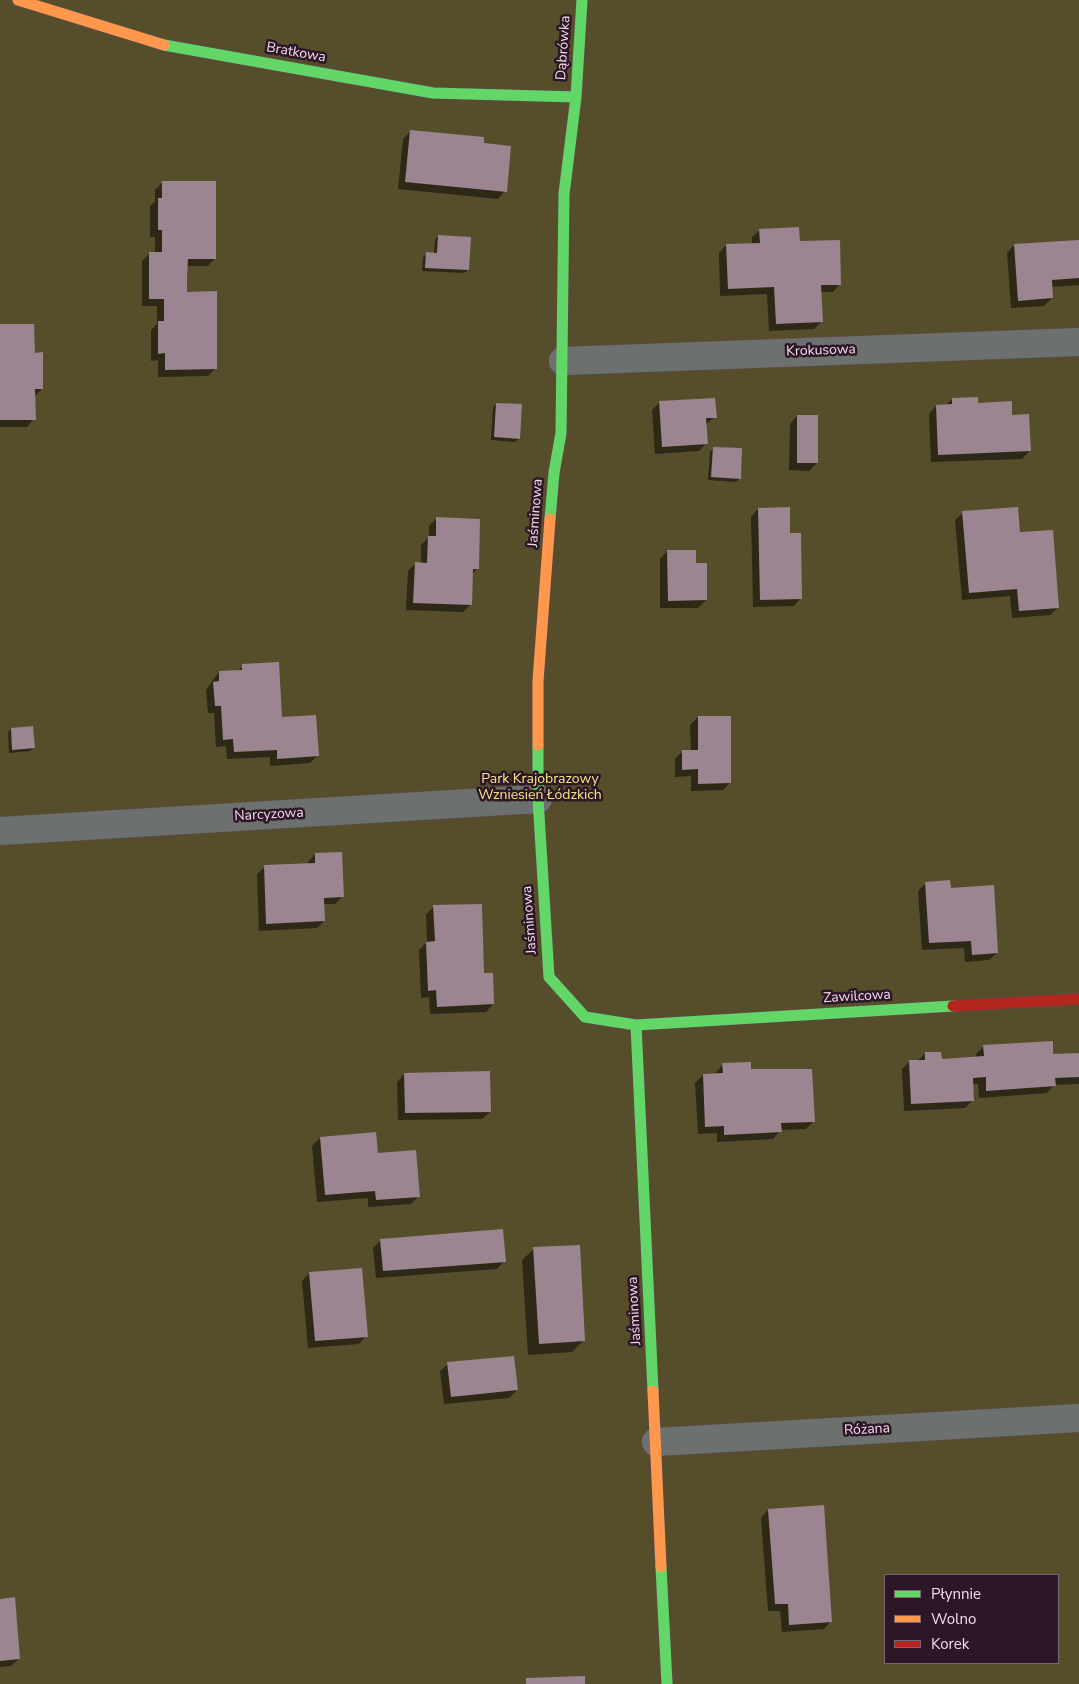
<!DOCTYPE html>
<html>
<head>
<meta charset="utf-8">
<style>
  body { margin:0 }
  #map { position:relative; width:1079px; height:1684px; overflow:hidden; background:#463040; font-family:"Nunito Sans",sans-serif }
  canvas { display:block }
  .legend { position:absolute; left:884px; top:1574px; width:175px; height:90px; box-sizing:border-box; background:#2b1725; border:1px solid #7c6575; margin:0; padding:6px 9px; list-style:none; font-size:15px; color:#f6daed }
  .legend li { display:flex; align-items:center; gap:10px; height:25px }
  .legend b { width:25px; border:1px solid #7c6575 }
</style>
</head>
<body>
<div id="map">
<canvas width="1079" height="1684"></canvas>
<ul class="legend">
<li><b style="height:6px;background:#63d668"></b>Płynnie</li>
<li><b style="height:6px;background:#ff974d"></b>Wolno</li>
<li><b style="height:6px;background:#b3261e"></b>Korek</li>
</ul>
</div>
<script>
const ctx = document.querySelector('canvas').getContext('2d');
ctx.lineJoin = 'round';
function paint(path, color) { ctx.fillStyle = color; ctx.fill(path, 'evenodd'); }
const toPath = rows => new Path2D(rows.map(r => 'M' + r).join(''));
function stroke(path, color, width, dash) { ctx.strokeStyle = color; ctx.lineWidth = width; ctx.lineCap = dash ? 'butt' : 'round'; ctx.setLineDash(dash || []); ctx.stroke(path); }
function write(font, color, halo, rows, align = 'center') {
  ctx.font = font + ' "Nunito Sans",sans-serif'; ctx.lineWidth = 5; ctx.setLineDash([]); ctx.textBaseline = 'middle'; ctx.strokeStyle = halo; ctx.fillStyle = color; for (const [text, x, y, turn = 0] of rows) {
    ctx.save(); ctx.translate(x, y); ctx.rotate((+turn || 0) * Math.PI / 180); ctx.textAlign = isNaN(turn) ? turn : align; if (halo) ctx.strokeText(text, 0, 0); ctx.fillText(text, 0, 0); ctx.restore();
  }
}
const green = toPath([
  [0,0,1079,0,1079,1684,0,1684],
  [885,1575,1058,1575,1058,1663,885,1663]
]);
const shadow = toPath([
  [411,131,482,144,505,191,498,199,398,189,403,139],
  [163,182,215,258,208,266,186,266,186,293,216,368,208,376,158,377,158,360,151,361,151,330,157,324,157,306,142,306,142,261,150,253,155,253,155,237,150,237,150,206,155,202,155,190],
  [760,230,799,242,840,284,833,292,820,292,821,322,814,329,769,331,767,294,720,296,719,253,726,245,752,244,752,237],
  [438,236,468,270,464,273,422,271,423,257,427,254,434,254,435,240],
  [1079,241,1079,285,1051,287,1052,298,1044,306,1011,308,1007,253,1014,245],
  [0,325,33,354,42,389,34,397,34,419,27,427,0,427],
  [952,399,977,404,1011,416,1030,451,1022,459,931,462,929,414,936,406,946,405],
  [660,402,715,417,705,425,706,443,699,451,655,454,652,410],
  [496,404,519,439,515,442,491,440,493,407],
  [797,416,817,463,809,471,789,470,790,424],
  [714,448,740,478,736,482,708,480,710,452],
  [758,509,789,535,801,598,794,606,753,607,751,517],
  [963,513,1019,533,1058,608,1050,615,1012,618,1010,596,962,600,955,520],
  [436,519,477,569,471,575,471,604,463,612,406,610,408,571,415,564,421,564,421,545,429,537,429,526],
  [667,551,695,565,706,600,698,608,660,608,660,559],
  [243,666,280,718,317,756,310,763,270,766,270,757,227,759,226,746,216,747,214,713,208,713,206,690,219,672,237,672],
  [698,717,730,783,723,790,691,791,691,776,675,777,675,759,682,752,691,751,690,725],
  [11,729,33,748,30,751,9,753,8,732],
  [315,854,343,896,335,904,323,904,324,921,317,928,259,931,257,874,265,867,308,865,308,862],
  [926,883,949,889,997,953,989,960,965,962,964,948,922,950,918,891],
  [434,907,483,975,493,1004,486,1012,430,1014,429,997,421,998,419,950,427,942,426,914],
  [984,1046,1052,1056,1079,1054,1079,1084,1054,1085,1047,1093,979,1098,978,1084,972,1084,973,1100,965,1108,904,1111,902,1069,909,1062,917,1061,925,1054,941,1060,976,1058,976,1054],
  [722,1065,750,1070,814,1121,806,1129,781,1130,773,1139,717,1142,717,1133,698,1134,695,1083,703,1075,715,1074],
  [404,1074,490,1112,482,1119,398,1120,397,1082],
  [375,1133,376,1154,419,1196,411,1204,368,1207,368,1198,317,1202,312,1146,320,1138],
  [381,1240,504,1261,497,1269,376,1278,373,1248],
  [534,1249,584,1340,572,1352,528,1355,522,1260],
  [310,1273,366,1336,359,1344,308,1348,302,1281],
  [448,1364,517,1390,509,1398,444,1404,440,1371],
  [768,1510,831,1621,824,1629,782,1632,780,1611,768,1611,761,1518],
  [0,1600,19,1659,11,1666,0,1667]
]);
const building = toPath([
  [410,130,484,137,484,143,511,146,507,192,405,182],
  [162,181,216,181,216,259,188,259,187,277,187,292,217,291,217,369,165,370,165,353,158,354,158,321,164,321,164,299,149,299,149,252,162,252,162,230,158,230,158,198,162,198],
  [799,227,800,241,840,240,841,285,821,285,823,322,776,324,774,287,728,289,726,244,760,243,759,229],
  [438,235,471,237,469,270,425,268,426,252,437,253],
  [1079,240,1079,278,1052,280,1053,298,1018,301,1014,244],
  [0,324,34,324,35,353,43,352,43,389,35,389,36,420,0,420],
  [978,397,978,403,1012,401,1012,415,1029,414,1031,451,938,455,936,405,952,404,952,398],
  [715,398,717,418,706,418,708,444,662,447,659,401],
  [496,403,522,404,520,439,494,437],
  [797,415,818,415,818,463,797,463],
  [713,447,742,448,741,479,711,477],
  [790,507,790,533,801,533,802,599,760,600,758,508],
  [1018,507,1020,532,1053,530,1059,608,1019,611,1017,589,969,593,962,511],
  [436,517,480,519,479,569,473,569,472,605,413,603,415,562,427,563,428,536,436,536],
  [667,550,696,550,696,563,707,563,707,600,668,601],
  [279,662,282,717,316,715,319,756,277,759,277,750,234,752,233,739,223,740,221,706,215,706,213,682,219,681,219,671,242,670,242,664],
  [698,716,731,716,731,783,698,784,698,769,682,770,682,750,698,750],
  [33,726,35,748,12,750,11,728],
  [342,852,344,897,324,898,325,921,266,924,264,865,315,863,315,853],
  [950,880,951,888,994,885,998,953,972,955,971,941,929,943,925,882],
  [482,904,484,973,493,973,494,1004,437,1007,436,990,428,991,426,942,435,941,433,905],
  [1053,1041,1053,1054,1079,1053,1079,1077,1055,1078,1056,1086,986,1091,986,1077,973,1078,974,1101,911,1104,909,1060,925,1060,925,1052,941,1052,942,1059,984,1056,983,1045],
  [751,1062,751,1069,812,1069,815,1122,781,1123,782,1132,724,1135,724,1126,705,1127,703,1074,723,1073,722,1063],
  [490,1071,491,1112,405,1113,404,1073],
  [376,1132,378,1153,416,1150,420,1197,376,1200,375,1191,325,1195,320,1137],
  [503,1229,506,1262,383,1271,380,1239],
  [580,1245,585,1341,539,1344,533,1247],
  [362,1268,368,1337,315,1341,309,1272],
  [514,1356,518,1390,451,1397,447,1362],
  [824,1505,832,1622,789,1625,788,1604,775,1604,768,1509],
  [15,1597,20,1659,0,1661,0,1599],
  [585,1676,585,1684,526,1684,526,1678]
]);
const street = toPath([
  [563,361,1079,342],
  [0,831,538,799],
  [656,1442,1079,1418]
]);
const fast = toPath([
  [164,45,433,93,576,97],
  [550,519,554,473,561,433,564,194,576,97,582,0],
  [538,745,538,799,549,977,585,1017,636,1025,953,1006],
  [636,1025,653,1391],
  [661,1567,667,1684]
]);
const slow = toPath([
  [18,0,164,45],
  [538,745,538,681,550,519],
  [653,1391,661,1567]
]);
const jam = toPath([
  [953,1006,1079,999]
]);
const streetNames = [
  ["Dąbrówka",564,48,-86],
  ["Bratkowa",296,53,10],
  ["Krokusowa",821,351,-2],
  ["Jaśminowa",536,513,-86],
  ["Narcyzowa",269,815,-3],
  ["Jaśminowa",530,920,-94],
  ["Zawilcowa",857,997,-3],
  ["Jaśminowa",635,1311,-93],
  ["Różana",867,1430,-3]
];
const parkNames = [
  ["Park Krajobrazowy",540,780],
  ["Wzniesień Łódzkich",540,796]
];
paint(green, '#564d2a');
paint(shadow, '#0007');
paint(building, '#9b8590');
stroke(street, '#604d5b', 29);
stroke(fast, '#604d5b', 12);
stroke(slow, '#604d5b', 12);
stroke(jam, '#604d5b', 12);
stroke(street, '#6c716f', 28);
stroke(fast, '#63d668', 11);
stroke(slow, '#ff974d', 11);
stroke(jam, '#b3261e', 11);
write('14px', '#f6daed', '#2b1725', streetNames);
write('14px', '#f7e587', '#2b1725', parkNames);
</script>
</body>
</html>
